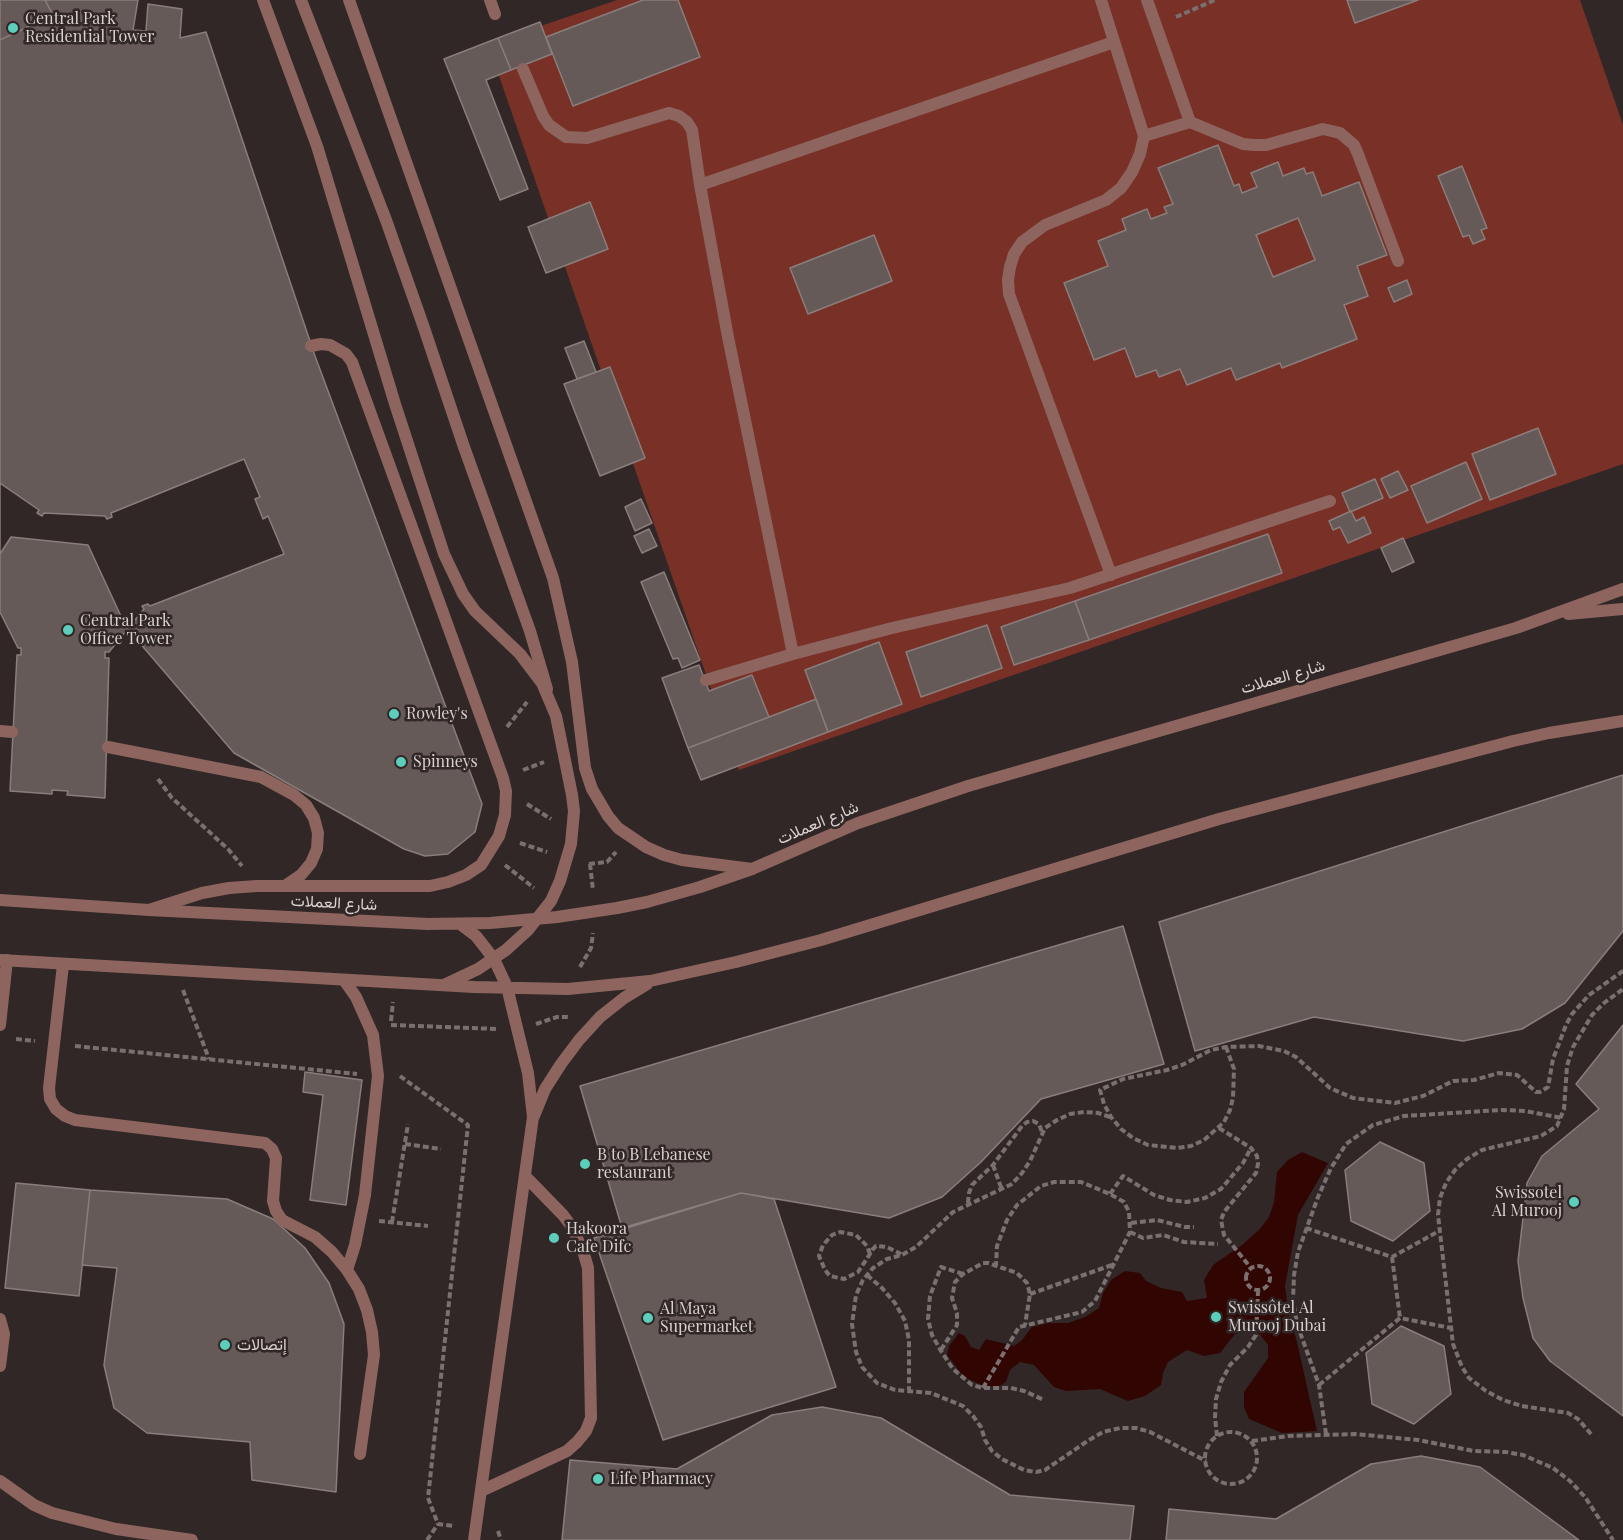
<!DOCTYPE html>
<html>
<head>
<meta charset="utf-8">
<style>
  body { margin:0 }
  canvas { display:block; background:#312726 }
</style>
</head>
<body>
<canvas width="1623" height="1540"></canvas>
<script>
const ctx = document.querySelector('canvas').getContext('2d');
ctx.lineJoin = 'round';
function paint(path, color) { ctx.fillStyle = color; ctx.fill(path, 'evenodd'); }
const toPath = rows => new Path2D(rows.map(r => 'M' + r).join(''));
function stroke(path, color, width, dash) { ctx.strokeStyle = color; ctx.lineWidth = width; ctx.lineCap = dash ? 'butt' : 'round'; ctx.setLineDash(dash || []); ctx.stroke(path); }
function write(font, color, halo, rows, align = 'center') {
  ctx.font = font + ' "Playfair Display",Vazirmatn,serif'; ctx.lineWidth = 5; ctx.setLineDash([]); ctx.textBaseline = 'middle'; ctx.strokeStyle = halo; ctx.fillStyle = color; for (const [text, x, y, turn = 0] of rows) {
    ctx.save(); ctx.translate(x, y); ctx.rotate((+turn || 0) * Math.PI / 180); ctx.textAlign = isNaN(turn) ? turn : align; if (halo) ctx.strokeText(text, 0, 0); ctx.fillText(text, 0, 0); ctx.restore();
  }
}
const green = toPath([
  [617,0,1580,0,1623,125,1623,464,739,770,488,44]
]);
const water = toPath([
  [1302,1152,1328,1163,1298,1215,1285,1286,1290,1322,1296,1338,1317,1431,1282,1433,1249,1419,1244,1407,1244,1392,1268,1358,1268,1345,1259,1333,1248,1330,1235,1334,1220,1353,1204,1356,1187,1350,1168,1362,1163,1373,1161,1385,1145,1396,1128,1401,1100,1389,1066,1391,1054,1387,1034,1365,1020,1362,1010,1370,1006,1382,998,1387,982,1385,964,1377,947,1355,949,1346,959,1333,965,1336,971,1347,979,1350,986,1339,1014,1346,1022,1340,1032,1327,1049,1323,1068,1323,1085,1317,1099,1308,1103,1293,1111,1280,1125,1271,1140,1273,1146,1281,1161,1288,1182,1292,1187,1301,1207,1298,1204,1280,1213,1265,1242,1245,1259,1230,1269,1217,1274,1202,1277,1172,1288,1160]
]);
const building = toPath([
  [0,0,45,0,53,15,0,40,0,0],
  [45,0,138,0,133,30,146,31,148,4,182,9,180,38,206,32,315,356,482,804,475,832,448,854,425,856,404,849,234,753,126,627,88,545,11,537,0,554,0,40,53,15,45,0],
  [643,0,678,0,700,57,573,106,546,37,643,0],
  [1347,0,1418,0,1355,23,1347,0],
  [540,22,552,54,511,70,498,38,540,22],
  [498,38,511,70,486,80,528,189,500,200,444,59,498,38],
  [1218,145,1234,186,1239,184,1242,193,1257,187,1251,173,1278,162,1283,176,1304,168,1306,174,1313,172,1322,196,1359,182,1387,255,1357,266,1368,296,1344,305,1357,339,1282,368,1280,363,1236,380,1231,368,1187,385,1180,369,1159,377,1156,370,1136,377,1125,348,1094,360,1064,283,1108,266,1098,241,1126,230,1122,219,1147,209,1151,219,1167,213,1164,207,1173,204,1158,168,1218,145],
  [1298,218,1315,260,1273,277,1256,235,1298,218],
  [1462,166,1487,228,1481,230,1485,239,1473,244,1469,235,1463,237,1438,176,1462,166],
  [590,202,608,249,546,273,528,227,590,202],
  [874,235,892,281,808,314,790,268,874,235],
  [1407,280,1412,294,1394,302,1388,288,1407,280],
  [584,341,596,372,577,379,565,348,584,341],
  [610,367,645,458,600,476,564,384,610,367],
  [1538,428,1556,474,1490,500,1472,454,1538,428],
  [244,459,260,497,255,499,263,519,268,516,284,554,150,606,148,604,142,606,144,609,109,652,105,652,105,658,109,658,105,798,67,795,68,791,52,790,52,794,10,791,17,655,21,655,21,648,18,648,0,612,0,483,39,510,37,513,42,516,44,513,105,516,107,519,112,517,111,513,244,459],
  [1466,462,1482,499,1427,523,1411,486,1466,462],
  [1398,471,1408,490,1390,498,1381,479,1398,471],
  [1375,479,1383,498,1350,512,1342,493,1375,479],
  [641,499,652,523,635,531,625,507,641,499],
  [1351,511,1356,521,1364,517,1371,533,1348,543,1340,527,1333,530,1329,521,1351,511],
  [649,529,657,546,642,553,634,536,649,529],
  [1268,534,1282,573,1089,640,1075,601,1268,534],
  [1403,538,1414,562,1392,572,1381,548,1403,538],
  [664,572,700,660,682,668,678,658,673,659,641,582,664,572],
  [1075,601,1089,640,1014,665,1001,627,1075,601],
  [987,625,1002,668,921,697,906,652,987,625],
  [879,642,902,704,828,732,805,670,879,642],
  [699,665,709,691,752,675,769,717,688,748,662,678,699,665],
  [816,699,828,732,701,780,688,748,816,699],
  [1623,775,1623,931,1565,1003,1522,1029,1463,1041,1314,1017,1195,1051,1159,922,1623,775],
  [1123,926,1164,1064,1041,1099,981,1162,942,1197,889,1218,741,1193,622,1228,580,1086,1123,926],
  [1623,1025,1623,1416,1550,1361,1533,1338,1523,1298,1518,1261,1527,1183,1542,1156,1599,1109,1576,1084,1623,1025],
  [305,1072,362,1080,346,1205,310,1200,323,1095,303,1092,305,1072],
  [1380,1142,1424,1163,1430,1211,1393,1241,1351,1221,1345,1170,1380,1142],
  [16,1183,90,1190,79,1296,5,1288,16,1183],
  [90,1190,227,1199,273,1219,305,1248,329,1283,344,1324,336,1492,252,1480,250,1442,147,1433,114,1408,104,1365,117,1268,82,1265,90,1190],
  [741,1193,774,1199,836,1387,663,1440,594,1238,741,1193],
  [1401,1326,1444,1346,1451,1394,1414,1424,1372,1404,1366,1353,1401,1326],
  [822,1407,881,1418,1010,1495,1134,1506,1130,1540,562,1540,570,1460,677,1469,772,1415,822,1407],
  [1421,1456,1480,1467,1579,1540,1166,1540,1169,1509,1276,1519,1371,1464,1421,1456]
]);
const path = toPath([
  [1176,17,1215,0],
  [507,727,527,702],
  [523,770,544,762],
  [158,779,172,798,228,849,242,866],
  [527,804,551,819],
  [520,843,547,852],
  [589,864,607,862,616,852],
  [590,864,593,890],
  [505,865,534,888],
  [580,967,591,948,593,933],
  [183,990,209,1059],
  [391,1021,393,1002],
  [536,1024,557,1017,570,1017],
  [391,1025,497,1029],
  [16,1039,35,1041],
  [75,1046,357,1074],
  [1226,1047,1234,1069,1233,1098,1230,1110,1224,1122,1204,1140,1191,1146,1177,1148,1148,1145,1133,1138,1121,1129,1111,1117,1104,1104,1100,1090,1123,1079,1167,1070,1182,1065,1211,1050,1226,1047,1259,1046,1284,1051,1296,1057,1330,1088,1353,1098,1395,1103,1423,1096,1453,1081,1474,1080,1499,1073,1517,1075,1536,1092,1540,1092,1548,1087,1553,1059,1566,1025,1572,1014,1589,995,1623,971],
  [400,1076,468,1125,428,1498,438,1524,454,1526],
  [1110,1117,1098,1113,1084,1112,1070,1114,1057,1120,1045,1128,1030,1161,1022,1173,1012,1184,953,1212,916,1247,902,1255,887,1259,873,1268,863,1280,856,1295,852,1324,856,1352,862,1367,877,1383,895,1390,931,1393,963,1406,973,1416,981,1427,985,1440,992,1451,1002,1459,1024,1470,1036,1472,1045,1470,1089,1440,1103,1432,1120,1428,1136,1428,1150,1432,1206,1461],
  [1219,1128,1251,1148,1257,1156,1258,1164,1256,1173,1224,1212,1221,1220,1224,1235,1251,1268],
  [405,1144,441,1149],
  [993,1165,1002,1190],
  [1110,1194,1123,1176,1154,1195,1170,1200,1187,1202,1205,1198,1221,1189,1243,1163,1251,1148],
  [968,1203,969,1193,972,1185,993,1165,1022,1126,1027,1122,1033,1121,1039,1124,1042,1132],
  [379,1221,428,1226],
  [392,1222,408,1124],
  [1131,1223,1157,1220,1185,1227,1194,1227],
  [1306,1228,1392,1257,1439,1231],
  [1130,1232,1143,1238,1163,1235,1184,1242,1218,1244],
  [870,1254,867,1246,856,1235,840,1232,832,1235,823,1245,819,1256,825,1270,830,1276,844,1279,858,1272,870,1254,872,1250,876,1246,887,1247,901,1254],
  [1392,1257,1400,1318],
  '1246 1278a12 12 0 1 1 24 0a12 12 0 1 1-24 0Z',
  [963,1274,941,1267,930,1296,928,1319,932,1335,941,1351,953,1369,972,1385,983,1388,1011,1388,1024,1391,1044,1400],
  [867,1275,882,1288,895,1303,905,1321,909,1340,909,1390],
  [1030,1294,1112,1265],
  [941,1350,957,1325,957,1313,952,1298,955,1282,963,1274,983,1263,988,1263,1017,1273,1027,1283,1030,1294,1025,1325],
  [1319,1385,1400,1318,1451,1328],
  [983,1388,1019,1327,1082,1312,1095,1301,1130,1232,1129,1212,1124,1202,1110,1194,1081,1182,1054,1182,1041,1186,1017,1205,1007,1220,997,1246,996,1265],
  '1205 1458a26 26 0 1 1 52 0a26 26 0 1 1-52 0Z',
  [1326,1434,1319,1385,1297,1324,1293,1300,1294,1275,1298,1252,1318,1197,1331,1168,1346,1144,1373,1125,1404,1116,1501,1110,1525,1111,1562,1118],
  [1591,1434,1578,1419,1568,1413,1522,1406,1503,1400,1486,1391,1469,1378,1462,1367,1453,1344,1438,1215,1440,1198,1446,1183,1455,1170,1467,1159,1482,1150,1541,1136,1557,1126,1564,1109,1567,1066,1573,1047,1592,1015,1604,1003,1623,989],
  [1217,1436,1215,1418,1216,1399,1221,1382,1230,1365,1248,1347,1256,1335,1258,1291],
  [1252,1441,1288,1436,1355,1434,1418,1440,1474,1451,1506,1452,1523,1455,1553,1468,1570,1481,1585,1497,1613,1540],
  [498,1531,501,1540],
  [427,1540,438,1524]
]);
const service = toPath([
  [301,0,386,220,423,325,464,447,530,631,547,689],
  [490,0,495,14],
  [1101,0,1144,136,1140,154,1132,172,1121,188,1106,200,1045,225,1022,242,1014,254,1010,267,1008,280,1009,294,1111,575],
  [1147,0,1190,122],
  [523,69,543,116,549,125,566,137,587,138,669,113,679,116,687,122,692,130,700,185,728,337,793,654],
  [1144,136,1190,122,1243,144,1254,145,1266,145,1323,129,1340,133,1354,145,1358,154,1398,261],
  [700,185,1114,42],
  [706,680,793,654,892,628,1070,588,1330,501],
  [0,731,12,732],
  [108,747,261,777,294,795,306,805,314,818,318,833,317,849,311,863,301,875,285,886],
  [149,910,202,893,229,888,257,886,430,886,448,882,466,875,481,865,499,836,505,815,506,791,503,778,352,362,346,354,330,345,321,344,311,346],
  [63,965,49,1088,50,1099,56,1109,65,1116,75,1120,265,1143,272,1149,276,1158,273,1201,276,1211,282,1220,315,1237,332,1252,347,1270,359,1289,367,1310,372,1332,374,1355,360,1454],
  [344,980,356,997,373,1035,378,1076,365,1195,355,1245,347,1270],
  [0,1025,7,960],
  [0,1319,4,1334,0,1366],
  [0,1481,34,1505,52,1513,116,1529,192,1540],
  [481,1491,567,1451,577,1442,586,1431,591,1418,588,1268,584,1254,572,1227,563,1215,525,1176]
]);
const minor = toPath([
  [263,0,317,146,395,404,444,554,463,594,475,611,520,654,542,683,556,716,572,795,574,811,571,844,560,881,551,901,528,930,506,950,478,969,444,985],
  [349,0,553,578,572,662,585,768,592,789,608,816,618,828,646,847,664,855,682,860,752,869]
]);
const tertiary = toPath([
  [1568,614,1623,609],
  [0,900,149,910,428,924,490,923,557,917,617,908,647,902,700,887,752,869,858,823,968,786,1516,628,1623,589],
  [460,924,476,936,494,959,507,987,528,1073,533,1117,474,1540],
  [0,960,474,987,568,989,650,981,736,962,821,940,1219,819,1513,741,1549,733,1623,721],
  [534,1116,545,1089,561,1064,579,1040,600,1017,624,998,647,984]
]);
const markers = [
  [13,28,6,"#5ccebb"],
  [68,630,6,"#5ccebb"],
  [394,714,6,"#5ccebb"],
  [401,762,6,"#5ccebb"],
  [585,1164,6,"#5ccebb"],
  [1574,1202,6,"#5ccebb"],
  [554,1238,6,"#5ccebb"],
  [1216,1317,6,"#5ccebb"],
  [648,1318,6,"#5ccebb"],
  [225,1345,6,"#5ccebb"],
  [598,1479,6,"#5ccebb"]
];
const poiNames = [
  ["Central Park",25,19],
  ["Residential Tower",25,37],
  ["Central Park",80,621],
  ["Office Tower",80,639],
  ["Rowley's",406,714],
  ["Spinneys",413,762],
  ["B to B Lebanese",597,1155],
  ["restaurant",597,1173],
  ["Swissotel",1562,1193,"right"],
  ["Al Murooj",1562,1211,"right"],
  ["Hakoora",566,1229],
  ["Cafe Difc",566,1247],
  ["Swissôtel Al",1228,1308],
  ["Murooj Dubai",1228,1326],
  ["Al Maya",660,1309],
  ["Supermarket",660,1327],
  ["إتصالات",237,1345],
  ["Life Pharmacy",610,1479]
];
const streetNames = [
  ["شارع العملات",1283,677,-16],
  ["شارع العملات",818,823,-23],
  ["شارع العملات",334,903,3]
];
paint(green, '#793026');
paint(water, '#310502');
paint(building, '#655a58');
stroke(building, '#897e7b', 1.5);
stroke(path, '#79706f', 4, [6, 3]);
stroke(service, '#8d655e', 12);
stroke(minor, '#8d655e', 12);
stroke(tertiary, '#8d655e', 12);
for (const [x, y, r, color] of markers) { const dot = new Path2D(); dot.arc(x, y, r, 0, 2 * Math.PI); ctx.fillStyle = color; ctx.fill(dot); stroke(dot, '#312726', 2); }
write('16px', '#d8d2d1', '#312726', poiNames, 'left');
write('16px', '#d8d2d1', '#312726', streetNames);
</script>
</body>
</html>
